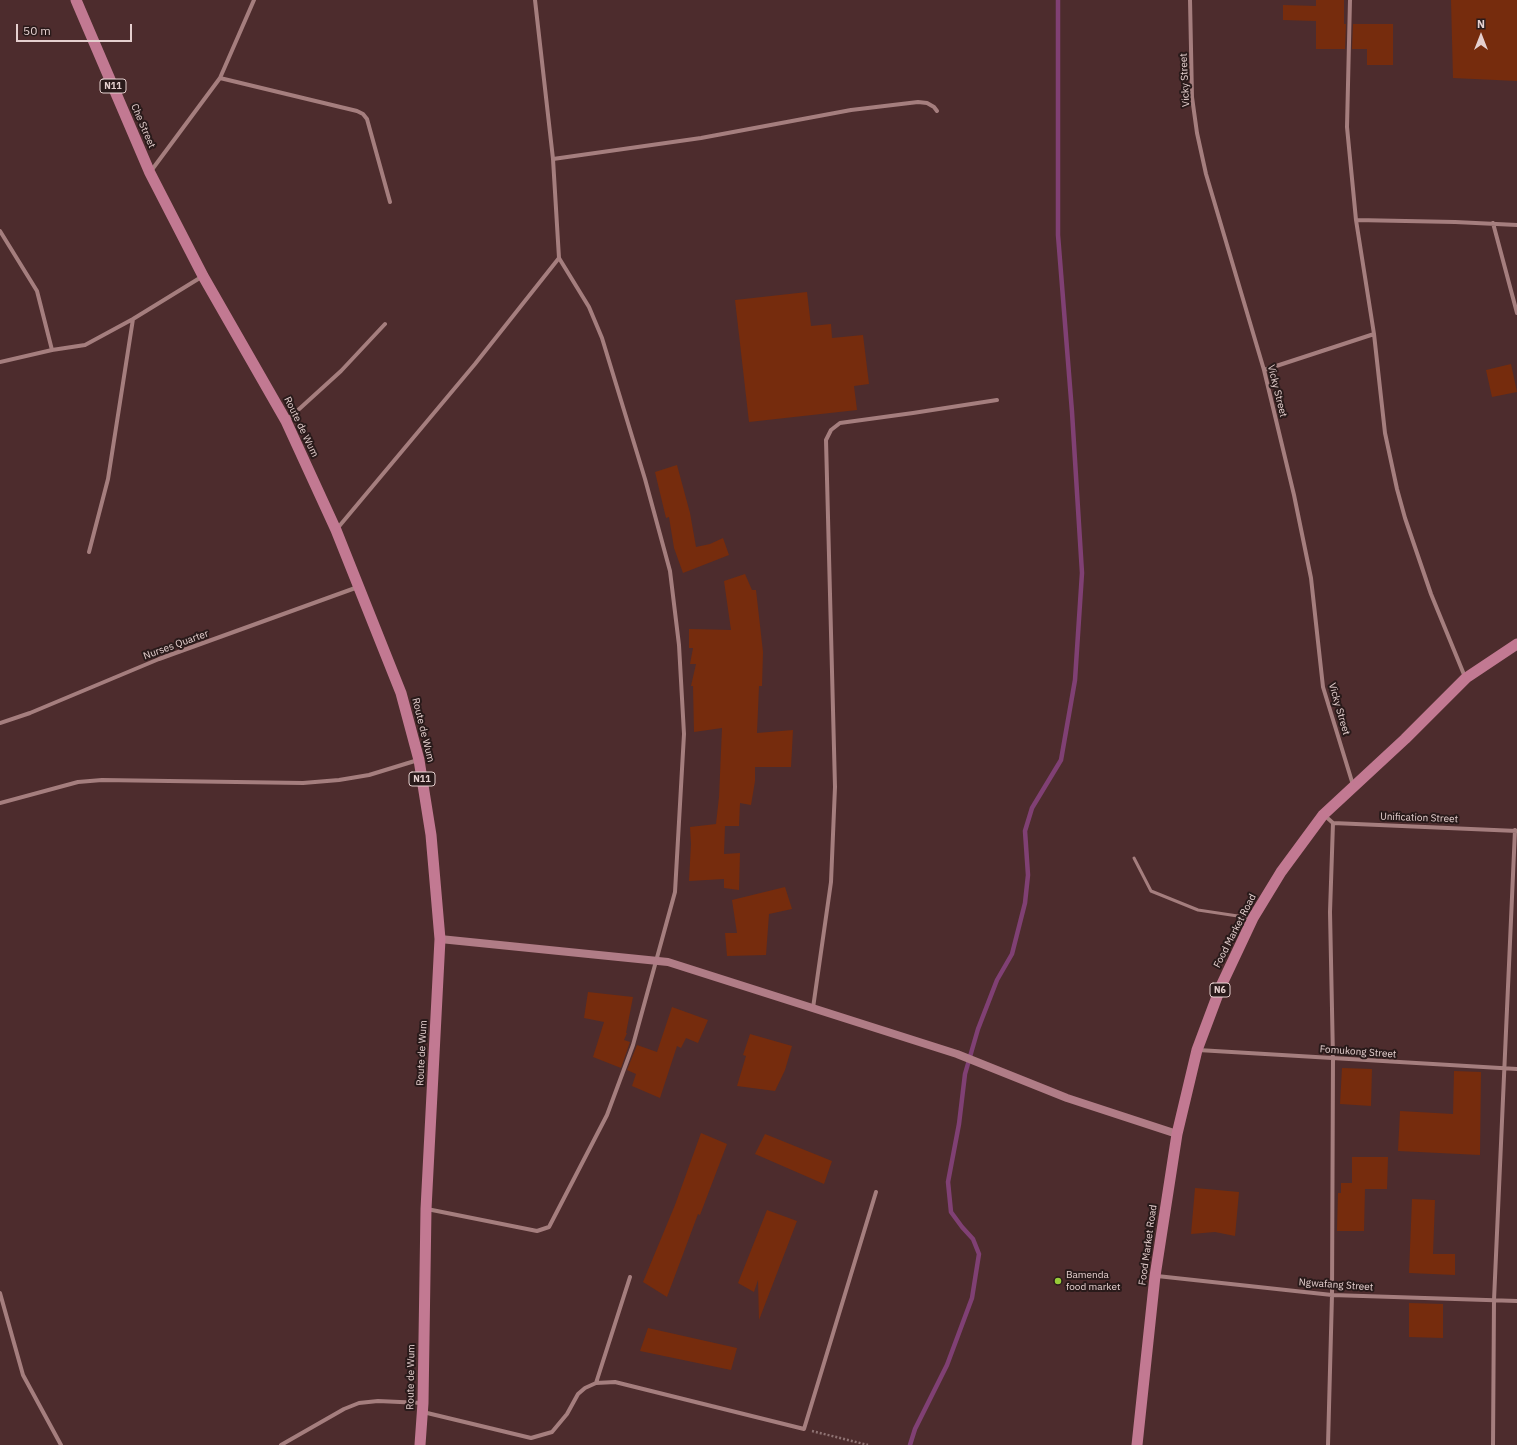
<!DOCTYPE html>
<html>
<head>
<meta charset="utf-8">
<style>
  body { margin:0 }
  #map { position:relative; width:1517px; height:1445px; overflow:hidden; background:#4d2c2d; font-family:"IBM Plex Sans",sans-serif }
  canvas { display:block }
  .north { position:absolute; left:1461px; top:16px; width:40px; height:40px; -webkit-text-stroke:3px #291a1a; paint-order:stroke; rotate:0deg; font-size:11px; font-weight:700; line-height:16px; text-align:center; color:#e5d0cf }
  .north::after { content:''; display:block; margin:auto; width:14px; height:18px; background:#e5d0cf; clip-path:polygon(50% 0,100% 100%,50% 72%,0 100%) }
  .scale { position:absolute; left:16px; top:24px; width:116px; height:18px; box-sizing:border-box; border:2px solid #e5d0cf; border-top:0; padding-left:5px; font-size:12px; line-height:14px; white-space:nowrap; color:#e5d0cf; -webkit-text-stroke:3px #291a1a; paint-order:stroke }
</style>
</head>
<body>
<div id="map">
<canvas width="1517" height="1445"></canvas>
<div class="north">N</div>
<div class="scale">50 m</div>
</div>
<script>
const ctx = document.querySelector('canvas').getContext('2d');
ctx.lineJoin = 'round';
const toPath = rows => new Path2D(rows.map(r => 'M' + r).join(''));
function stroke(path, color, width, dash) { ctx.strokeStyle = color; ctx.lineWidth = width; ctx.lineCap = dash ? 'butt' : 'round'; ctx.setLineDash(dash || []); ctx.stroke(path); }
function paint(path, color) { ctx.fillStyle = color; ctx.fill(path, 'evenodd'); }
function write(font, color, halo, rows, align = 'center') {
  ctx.font = font + ' "IBM Plex Sans",sans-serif'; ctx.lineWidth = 4; ctx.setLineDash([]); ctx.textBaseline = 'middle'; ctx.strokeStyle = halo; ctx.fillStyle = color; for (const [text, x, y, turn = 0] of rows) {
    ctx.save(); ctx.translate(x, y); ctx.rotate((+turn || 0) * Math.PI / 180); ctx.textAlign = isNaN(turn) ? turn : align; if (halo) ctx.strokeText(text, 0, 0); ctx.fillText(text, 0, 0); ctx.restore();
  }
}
const stream = toPath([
  [910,1445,915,1429,947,1365,972,1298,979,1254,973,1239,962,1227,951,1212,948,1182,959,1124,965,1074,978,1029,997,980,1012,954,1025,903,1028,875,1025,831,1032,808,1061,760,1075,680,1082,573,1072,412,1058,235,1058,0]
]);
const building = toPath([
  [1316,0,1344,0,1344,24,1346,24,1345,49,1316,49,1316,21,1283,20,1283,5,1316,6],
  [1451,0,1517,0,1517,81,1453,78],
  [1353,24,1393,24,1393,65,1367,65,1367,49,1352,49],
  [807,292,811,326,831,324,832,338,863,335,869,384,854,386,857,410,749,422,735,300],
  [1511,364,1517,392,1492,397,1486,370],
  [677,465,690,513,696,547,710,544,723,538,729,555,683,573,674,548,669,517,666,518,655,472],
  [745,574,752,590,756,590,763,652,762,686,759,686,757,733,793,730,791,767,755,767,755,781,751,805,740,803,739,826,725,826,724,854,740,853,739,890,724,888,724,879,689,881,691,844,690,827,716,824,719,797,722,728,694,732,693,686,691,686,696,664,690,664,693,648,689,648,689,629,731,630,724,581],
  [785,887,792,909,769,914,766,955,727,956,725,933,737,933,732,900],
  [588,992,633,997,626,1033,627,1033,624,1040,630,1042,621,1068,593,1057,604,1022,584,1018],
  [672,1007,708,1020,698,1043,686,1038,681,1048,677,1046,660,1098,632,1086,636,1074,627,1070,637,1045,657,1052],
  [750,1034,792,1046,785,1070,775,1091,737,1086,746,1056,743,1055],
  [1342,1068,1372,1069,1371,1106,1340,1104],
  [1454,1071,1481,1072,1480,1155,1398,1151,1400,1111,1453,1114],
  [701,1133,727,1144,700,1215,698,1214,667,1297,643,1282,675,1205],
  [765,1134,832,1161,824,1184,755,1154],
  [1352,1157,1388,1157,1387,1189,1365,1189,1364,1231,1337,1231,1338,1193,1341,1193,1341,1183,1352,1183],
  [1195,1188,1239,1192,1235,1236,1215,1232,1191,1234],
  [1412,1199,1435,1200,1433,1254,1455,1254,1455,1275,1409,1273],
  [767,1210,797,1221,759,1320,758,1280,754,1292,738,1283],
  [1409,1303,1443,1304,1443,1338,1409,1337],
  [648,1328,737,1348,731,1370,640,1351]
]);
const path = toPath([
  [812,1431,868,1445]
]);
const service = toPath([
  [1134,858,1151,891,1198,910,1251,918]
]);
const minor = toPath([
  [1190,0,1192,97,1197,133,1206,174,1264,370,1294,495,1311,578,1323,687,1353,785],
  [1350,0,1347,127,1356,220,1374,334,1385,433,1397,489,1405,518,1431,594,1465,677],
  [220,78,357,111,363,114,367,119,390,202],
  [553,159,701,138,851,110,918,102,927,103,934,107,937,111],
  [151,171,220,78,254,0],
  [1356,220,1455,222,1517,225],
  [1493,223,1517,313],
  [0,231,37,291,52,350],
  [0,362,52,350,85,345,133,319,203,276],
  [1264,370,1374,334],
  [286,421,341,371,385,324],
  [336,530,475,364,559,258,553,159,535,0],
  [89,552,108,479,133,319],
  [0,723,30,713,159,659,358,587],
  [0,803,78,782,102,780,303,783,339,780,369,775,418,760],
  [1324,815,1333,823,1517,831],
  [813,1008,831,882,835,787,826,440,831,430,840,423,913,413,997,400],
  [1198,1050,1517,1069],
  [427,1209,537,1231,549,1227,607,1115,633,1045,675,892,684,734,679,645,670,571,645,479,602,338,589,307,559,258],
  [1157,1276,1332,1295,1517,1301],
  [0,1293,23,1375,61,1445],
  [596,1383,630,1277],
  [423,1412,531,1438,552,1432,567,1414,578,1394,585,1388,596,1383,615,1382,804,1429,876,1192],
  [281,1445,344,1409,359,1403,378,1401,422,1403],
  [1328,1445,1332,1295,1333,1058,1330,912,1333,823],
  [1493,1445,1494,1300,1515,830]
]);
const secondary = toPath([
  [440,939,668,962,957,1054,1067,1098,1177,1134]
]);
const trunk = toPath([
  [76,0,150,173,203,276,286,421,336,530,401,693,419,760,431,835,440,939,426,1209,423,1403,420,1445],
  [1137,1445,1155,1276,1177,1134,1197,1050,1221,986,1253,918,1281,872,1323,815,1405,739,1466,678,1517,644]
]);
const markers = [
  [1058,1281,4,"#97cc38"]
];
const shields = [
  [113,86,26],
  [422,779,26],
  [1220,990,20]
];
const shieldNames = [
  ["N11",113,86],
  ["N11",422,779],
  ["N6",1220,990]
];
const streetNames = [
  ["Vicky Street",1185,80,-93],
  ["Che Street",143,126,67],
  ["Vicky Street",1277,391,76],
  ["Route de Wum",301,427,64],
  ["Nurses Quarter",176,645,-20],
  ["Vicky Street",1339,709,74],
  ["Route de Wum",423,730,76],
  ["Unification Street",1419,818,2],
  ["Food Market Road",1235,931,-63],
  ["Fomukong Street",1358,1052,4],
  ["Route de Wum",422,1053,-87],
  ["Food Market Road",1148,1245,-82],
  ["Ngwafang Street",1336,1285,4],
  ["Route de Wum",411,1377,-89]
];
const poiNames = [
  ["Bamenda",1066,1275],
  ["food market",1066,1287]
];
stroke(stream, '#804074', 4.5);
paint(building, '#762c0d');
stroke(path, '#8e7272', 2.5, [2, 2]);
stroke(service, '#a57e7e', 3);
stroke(minor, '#a57e7e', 4);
stroke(secondary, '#b07c86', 8);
stroke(trunk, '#c27992', 11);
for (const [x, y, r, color] of markers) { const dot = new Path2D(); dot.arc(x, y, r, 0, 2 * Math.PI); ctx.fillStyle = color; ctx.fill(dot); stroke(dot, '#291a1a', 1.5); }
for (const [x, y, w] of shields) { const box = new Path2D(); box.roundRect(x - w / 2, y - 7, w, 14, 3); ctx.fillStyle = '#291a1a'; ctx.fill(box); stroke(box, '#e5d0cf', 1); }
write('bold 9px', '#e5d0cf', null, shieldNames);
write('10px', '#e5d0cf', '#291a1a', streetNames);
write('10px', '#e5d0cf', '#291a1a', poiNames, 'left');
</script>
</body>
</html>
